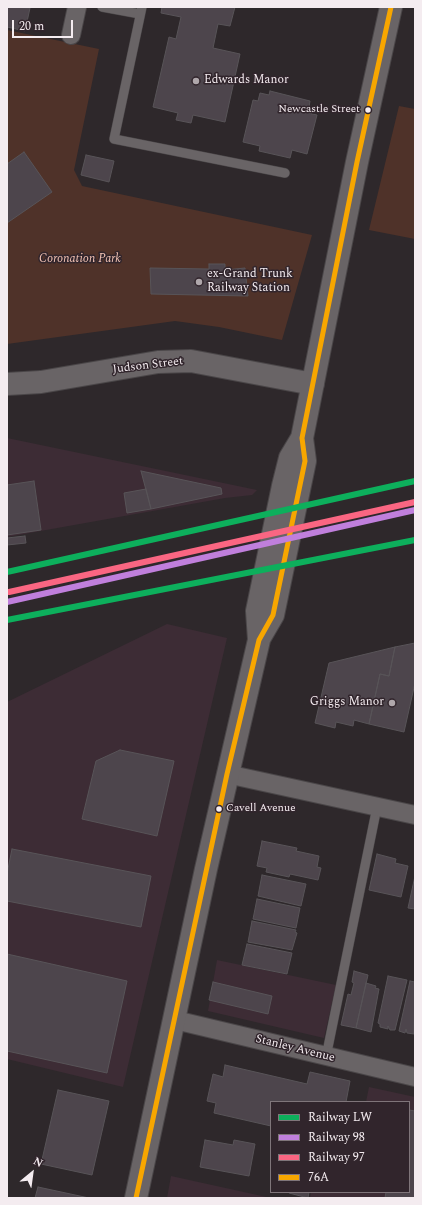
<!DOCTYPE html>
<html>
<head>
<meta charset="utf-8">
<style>
  body { margin:0 }
  #map { position:relative; width:422px; height:1205px; overflow:hidden; background:#2e282b; font-family:Spectral,serif }
  canvas { display:block }
  .frame { position:absolute; inset:0; border:8px solid #f4ecf0; pointer-events:none }
  .legend { position:absolute; left:270px; top:1101px; width:140px; height:92px; box-sizing:border-box; background:#31252c; border:1px solid #7f757a; margin:0; padding:5px 7px; list-style:none; font-size:12px; color:#f4ecf0 }
  .legend li { display:flex; align-items:center; gap:8px; height:20px }
  .legend b { width:20px; border:1px solid #7f757a }
  .north { position:absolute; left:12px; top:1153px; width:40px; height:40px; -webkit-text-stroke:3px #31252c; paint-order:stroke; rotate:29deg; font-size:11px; font-weight:700; line-height:16px; text-align:center; color:#f4ecf0 }
  .north::after { content:''; display:block; margin:auto; width:14px; height:18px; background:#f4ecf0; clip-path:polygon(50% 0,100% 100%,50% 72%,0 100%) }
  .scale { position:absolute; left:12px; top:20px; width:61px; height:18px; box-sizing:border-box; border:2px solid #f4ecf0; border-top:0; padding-left:5px; font-size:12px; line-height:14px; white-space:nowrap; color:#f4ecf0; -webkit-text-stroke:3px #31252c; paint-order:stroke }
</style>
</head>
<body>
<div id="map">
<canvas width="422" height="1205"></canvas>
<div class="frame"></div>
<ul class="legend">
<li><b style="height:5px;background:#0daf5c"></b>Railway LW</li>
<li><b style="height:5px;background:#c07fdc"></b>Railway 98</li>
<li><b style="height:5px;background:#fa6682"></b>Railway 97</li>
<li><b style="height:5px;background:#f7a600"></b>76A</li>
</ul>
<div class="north">N</div>
<div class="scale">20 m</div>
</div>
<script>
const ctx = document.querySelector('canvas').getContext('2d');
ctx.lineJoin = 'round';
function paint(path, color) { ctx.fillStyle = color; ctx.fill(path, 'evenodd'); }
const toPath = rows => new Path2D(rows.map(r => 'M' + r).join(''));
function stroke(path, color, width, dash) { ctx.strokeStyle = color; ctx.lineWidth = width; ctx.lineCap = dash ? 'butt' : 'round'; ctx.setLineDash(dash || []); ctx.stroke(path); }
function write(font, color, halo, rows, align = 'center') {
  ctx.font = font + ' Spectral,serif'; ctx.lineWidth = 3; ctx.setLineDash([]); ctx.textBaseline = 'middle'; ctx.strokeStyle = halo; ctx.fillStyle = color; for (const [text, x, y, turn = 0] of rows) {
    ctx.save(); ctx.translate(x, y); ctx.rotate((+turn || 0) * Math.PI / 180); ctx.textAlign = isNaN(turn) ? turn : align; if (halo) ctx.strokeText(text, 0, 0); ctx.fillText(text, 0, 0); ctx.restore();
  }
}
const built = toPath([
  [7,438,257,490,252,495,225,498,7,537],
  [167,624,227,638,123,1087,7,1059,7,702],
  [217,960,336,985,324,1038,208,1011],
  [369,1087,415,1097,415,1198,310,1198,311,1192,409,1192,409,1102,366,1102],
  [171,1176,271,1198,167,1198]
]);
const green = toPath([
  [7,30,99,49,74,170,82,186,312,235,282,340,219,327,175,321,7,344],
  [399,106,415,109,415,239,369,230]
]);
const building = toPath([
  [7,7,30,8,25,31,7,27,7,7],
  [162,7,235,7,230,26,218,24,213,48,240,54,225,122,193,115,191,123,176,120,178,113,153,107,169,37,176,39,181,17,161,13,162,7],
  [270,91,310,101,308,113,317,115,307,154,292,150,290,158,259,151,260,146,243,142,253,100,258,101,260,93,269,95,270,91],
  [24,152,52,192,7,223,7,164,24,152],
  [86,155,114,161,109,182,81,175,86,155],
  [209,264,225,264,225,270,245,268,248,296,151,294,150,268,209,269,209,264],
  [141,471,221,488,222,494,151,509,141,471],
  [34,481,41,530,7,535,7,485,34,481],
  [146,489,151,509,127,513,124,493,146,489],
  [25,536,26,543,7,545,7,538,25,536],
  [415,643,415,683,404,732,369,724,380,674,389,676,395,647,415,643],
  [395,647,389,676,380,674,369,724,354,720,353,726,336,722,335,728,315,723,329,663,395,647],
  [120,750,174,761,157,836,82,819,96,761,120,750],
  [262,841,297,848,296,851,319,856,317,867,321,868,318,880,290,874,289,877,266,872,267,868,257,866,262,841],
  [12,849,151,876,141,927,7,901,7,874,12,849],
  [377,854,396,859,395,863,408,866,401,897,369,890,377,854],
  [262,875,306,884,301,906,258,896,262,875],
  [415,876,415,909,408,908,415,876],
  [257,899,300,908,296,928,253,919,257,899],
  [252,921,296,930,295,932,297,933,292,950,248,942,252,921],
  [247,944,292,953,287,974,242,965,247,944],
  [7,954,127,981,107,1073,7,1051,7,954],
  [354,971,368,975,356,1028,341,1025,348,994,351,995,354,983,352,982,354,971],
  [388,976,407,980,395,1030,390,1030,388,1026,388,1029,380,1027,380,1024,378,1023,388,976],
  [410,981,415,982,414,1034,407,1033,406,1029,405,1033,399,1031,410,981],
  [213,982,272,996,268,1014,209,1000,213,982],
  [366,983,376,986,375,988,379,989,371,1032,356,1028,366,983],
  [225,1065,307,1084,310,1072,350,1081,346,1102,271,1102,271,1126,214,1113,216,1103,207,1101,213,1074,223,1077,225,1065],
  [58,1090,109,1101,92,1175,41,1164,58,1090],
  [409,1110,415,1111,415,1198,385,1198,386,1192,409,1192,409,1110],
  [205,1140,233,1145,234,1140,255,1144,249,1176,200,1167,205,1140],
  [38,1187,89,1198,35,1198,38,1187],
  [289,1192,309,1192,308,1198,289,1193,289,1192]
]);
const lane = toPath([
  [102,7,140,14],
  [142,7,114,139,285,173],
  [326,1057,377,807]
]);
const street = toPath([
  [71,35,77,7],
  [227,774,415,815],
  [175,1020,415,1077]
]);
const secondary = toPath([
  [7,384,41,382,158,362,191,361,313,384],
  [259,639,273,615,305,461,302,438],
  [136,1198,206,869,259,640,257,611,283,486,290,458,302,438,357,162,391,7]
]);
const bus1 = toPath([
  [136,1198,227,774,259,640,273,615,305,461,302,438,357,162,391,7]
]);
const rail1 = toPath([
  [7,572,415,481],
  [7,620,415,540]
]);
const rail2 = toPath([
  [7,602,415,510]
]);
const rail3 = toPath([
  [9,592,415,502]
]);
const markers = [
  [196,81,4,"#afa7ab"],
  [368,110,3.5,"#f4ecf0"],
  [199,282,4,"#afa7ab"],
  [392,703,4,"#afa7ab"],
  [219,809,3.5,"#f4ecf0"]
];
const busNames = [
  ["Newcastle Street",360,110],
  ["Cavell Avenue",226,809,"left"]
];
const poiNames = [
  ["Edwards Manor",204,81],
  ["ex-Grand Trunk",207,275],
  ["Railway Station",207,289],
  ["Griggs Manor",384,703,"right"]
];
const parkNames = [
  ["Coronation Park",80,260]
];
const streetNames = [
  ["Judson Street",148,366,-7],
  ["Stanley Avenue",295,1049,14]
];
paint(built, '#3d2c35');
paint(green, '#4f3229');
paint(building, '#4d454c');
stroke(building, '#585458', 1);
stroke(lane, '#4a4648', 10);
stroke(street, '#4a4648', 20);
stroke(secondary, '#4a4648', 24);
stroke(lane, '#696466', 9);
stroke(street, '#696466', 18);
stroke(secondary, '#696466', 22);
stroke(bus1, '#f7a600', 5);
stroke(rail1, '#0daf5c', 6);
stroke(rail2, '#c07fdc', 6);
stroke(rail3, '#fa6682', 6);
for (const [x, y, r, color] of markers) { const dot = new Path2D(); dot.arc(x, y, r, 0, 2 * Math.PI); ctx.fillStyle = color; ctx.fill(dot); stroke(dot, '#31252c', 1.5); }
write('11px', '#f4ecf0', '#31252c', busNames, 'right');
write('12px', '#f4ecf0', '#31252c', poiNames, 'left');
write('italic 12px', '#f4c4b5', '#31252c', parkNames);
write('12px', '#f4ecf0', '#31252c', streetNames);
</script>
</body>
</html>
